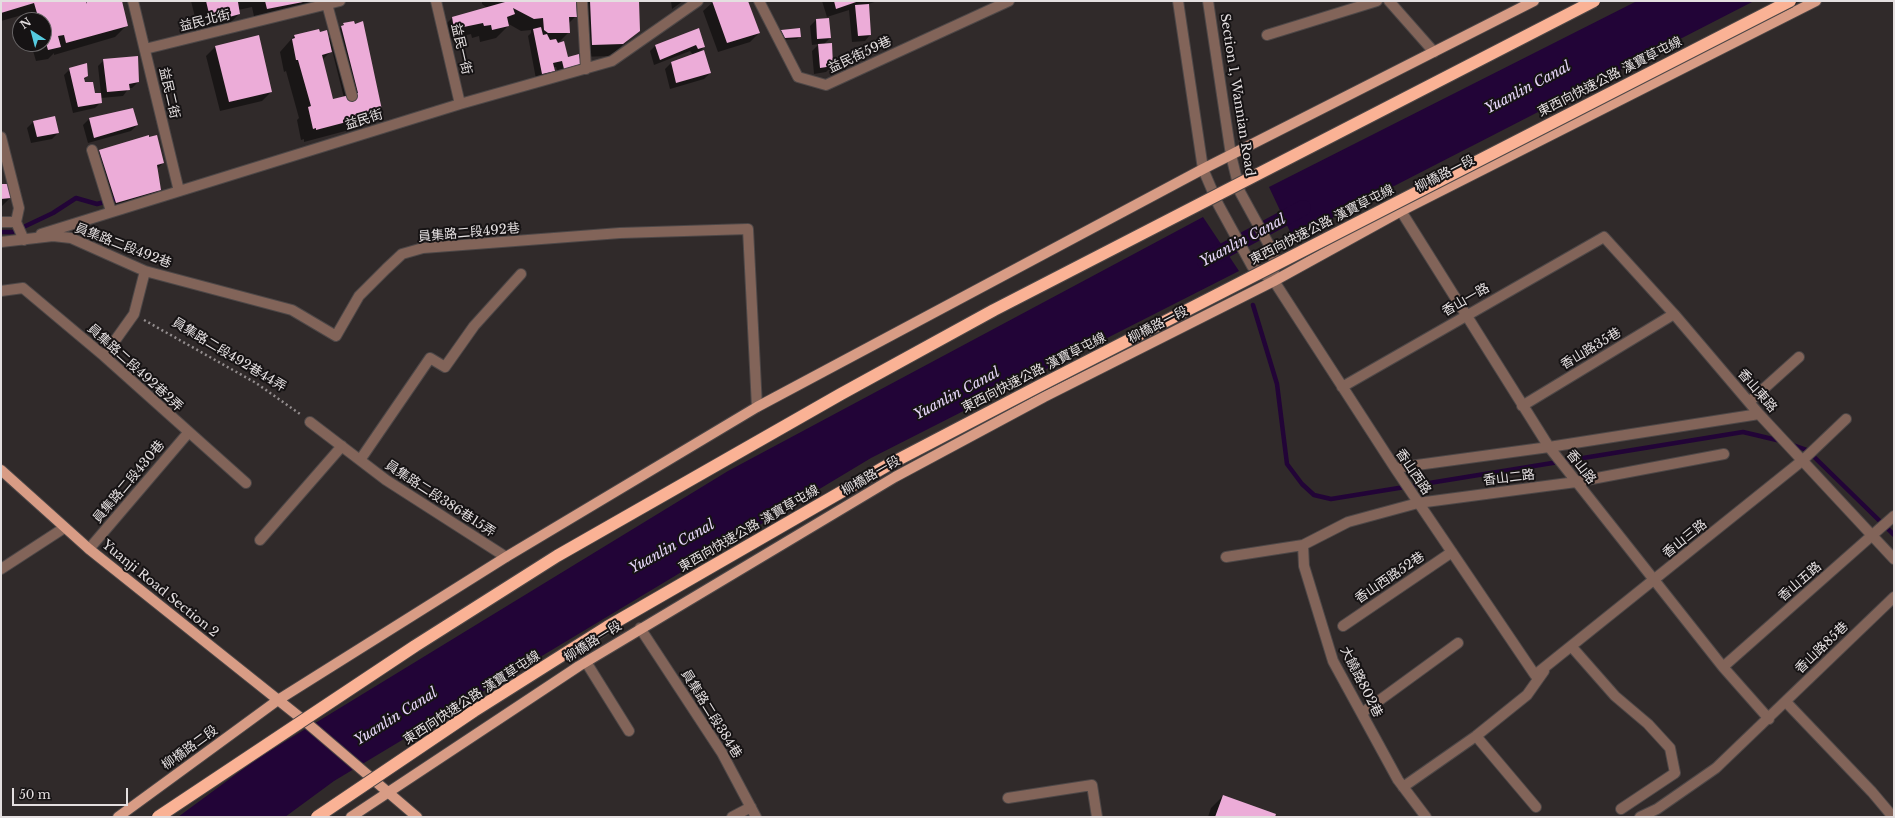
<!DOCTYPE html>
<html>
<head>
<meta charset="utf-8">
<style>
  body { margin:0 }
  #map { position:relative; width:1895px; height:818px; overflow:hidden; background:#302a2a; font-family:"Libre Baskerville",serif }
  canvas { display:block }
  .frame { position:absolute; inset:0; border:2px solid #e4dfe0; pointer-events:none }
  .north { position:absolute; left:12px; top:12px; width:40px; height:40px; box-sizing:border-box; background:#161314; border:1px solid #686566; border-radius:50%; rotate:324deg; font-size:11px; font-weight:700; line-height:16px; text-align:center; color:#e4dfe0 }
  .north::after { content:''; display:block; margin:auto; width:14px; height:18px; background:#55cadf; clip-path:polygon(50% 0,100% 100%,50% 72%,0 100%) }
  .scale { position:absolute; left:12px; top:788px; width:116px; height:18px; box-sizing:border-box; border:2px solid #e4dfe0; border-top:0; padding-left:5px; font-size:12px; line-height:14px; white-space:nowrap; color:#e4dfe0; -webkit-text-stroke:3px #161314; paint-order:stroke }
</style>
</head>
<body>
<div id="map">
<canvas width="1895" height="818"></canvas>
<div class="frame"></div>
<div class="north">N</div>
<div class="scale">50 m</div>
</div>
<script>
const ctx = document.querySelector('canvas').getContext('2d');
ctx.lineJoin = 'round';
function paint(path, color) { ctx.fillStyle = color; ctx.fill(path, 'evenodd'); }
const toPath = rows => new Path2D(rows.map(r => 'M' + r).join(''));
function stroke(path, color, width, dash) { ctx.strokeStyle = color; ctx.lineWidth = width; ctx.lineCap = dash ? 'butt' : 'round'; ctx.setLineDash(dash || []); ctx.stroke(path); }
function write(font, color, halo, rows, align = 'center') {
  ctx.font = font + ' "Libre Baskerville","Noto Sans TC",serif'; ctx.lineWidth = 4; ctx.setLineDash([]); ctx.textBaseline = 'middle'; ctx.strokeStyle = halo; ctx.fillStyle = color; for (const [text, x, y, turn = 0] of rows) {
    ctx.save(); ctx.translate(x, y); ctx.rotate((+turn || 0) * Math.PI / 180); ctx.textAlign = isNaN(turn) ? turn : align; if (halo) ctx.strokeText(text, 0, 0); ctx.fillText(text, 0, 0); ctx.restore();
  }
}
const water = toPath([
  [1637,1,1754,1,1293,238,1269,187],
  [1203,217,1239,271,871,458,334,781,285,817,178,817,258,758,728,471]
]);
const shadow = toPath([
  [1,1,121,1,127,25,115,37,54,55,54,53,48,59,36,61,31,44,44,44,44,20,23,20,22,15,1,21],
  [191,1,343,1,255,21,252,7,238,10,239,14,227,26,199,33],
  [482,1,575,1,576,16,568,24,569,32,557,44,567,59,580,63,574,69,558,74,556,67,553,67,554,71,548,77,536,79,528,36,531,33,531,30,521,31,507,23,508,26,496,38,480,42,479,36,472,38,471,34,442,41,440,30,452,18,487,8,482,4],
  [578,1,638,1,639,31,610,56,580,57],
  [671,1,683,1,672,9],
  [714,1,747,1,759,33,750,42,718,52,703,11],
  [822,1,878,1,868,4,870,35,865,41,852,42,849,10,827,17],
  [816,20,830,38,823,45,832,66,826,72,814,74,812,51,819,44,812,45,810,26],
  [344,24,354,25,381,110,364,126,304,142,304,139,301,140,297,120,299,118,286,71,284,72,280,52,295,35,319,33,328,40],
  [332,50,344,98,332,100,322,60],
  [699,29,704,47,697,54,710,73,704,79,670,89,665,69,671,63,693,55,690,51,654,65,650,51,656,45],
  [799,29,800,36,797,39,782,40,779,34,781,31],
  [215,47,271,92,262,101,220,111,206,56],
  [104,60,138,82,132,88,129,88,123,96,101,98,101,102,95,108,73,113,64,75,70,69,87,76,84,80,84,83,94,95,101,94,98,66],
  [132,109,137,125,131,131,88,143,83,125,89,119],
  [33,122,58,133,52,139,31,143,27,128],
  [99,151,163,163,157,169,160,189,151,198,107,211,90,160],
  [1,185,10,198,1,207],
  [1223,796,1274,817,1208,817,1211,808]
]);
const stream = toPath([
  [1,232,13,232,53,213,76,198,97,204,119,198],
  [1253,305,1277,384,1287,464,1302,484,1314,495,1331,499,1743,432,1781,441],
  [1790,444,1807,450,1894,535]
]);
const canal = toPath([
  [1205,261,1303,208]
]);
const building = toPath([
  [1,1,86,1,86,4,87,1,122,1,128,26,66,43,64,35,58,36,61,47,48,50,44,36,44,20,39,20,34,3,1,13],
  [206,1,241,1,238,2,240,14,211,22],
  [265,1,303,1,303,2,267,9],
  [504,1,576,1,577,17,569,17,570,33,548,33,544,30,543,18,534,19,513,8,515,14,507,17,509,26,492,30,491,25,484,26,483,23,454,29,452,17,505,2],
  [590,1,639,1,640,31,623,44,592,45],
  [712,1,748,1,760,33,727,43],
  [834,1,859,1,836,9],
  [869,4,871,35,858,36,855,5],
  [829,18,831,38,817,39,816,19],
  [354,21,355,24,363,21,382,110,376,112,377,114,316,130,316,128,313,129,308,107,311,106,298,60,296,60,292,39,295,38,294,35,319,29,320,32,327,30,332,52,322,55,333,99,358,93,341,26,344,25,343,23],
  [541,27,543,35,547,34,550,40,556,39,558,43,564,41,568,57,579,54,581,64,564,69,562,61,553,63,555,71,542,74,533,29],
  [699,28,705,47,698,49,696,45,660,60,655,45],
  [800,28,801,37,785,38,781,30],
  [259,35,272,92,229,102,215,46],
  [832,43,833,66,820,68,818,44],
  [704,50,711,73,676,83,671,62],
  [138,56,139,82,129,84,130,90,107,92,103,59],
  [87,63,88,76,84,78,85,82,93,82,95,93,101,93,102,103,78,107,69,68],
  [133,108,138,125,94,138,89,118],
  [55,116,59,133,37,137,33,121],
  [149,135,149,137,157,135,164,163,157,165,161,190,116,203,99,150],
  [1,184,8,184,11,198,1,199],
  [1223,795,1276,814,1275,817,1215,817]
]);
const path = toPath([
  [144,320,256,383,300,414]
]);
const minor = toPath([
  [133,1,179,191],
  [436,1,460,104],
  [582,1,586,69],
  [759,1,798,77,826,85,1009,1],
  [1178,1,1203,169,1218,204,1252,266,1274,281,1395,468,1535,675,1803,460,1846,419],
  [1208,1,1231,155,1240,192,1274,254,1274,271],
  [1389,1,1434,52],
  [327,4,352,96],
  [1267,35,1377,1],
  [145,49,340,1],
  [1,137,19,208,16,222,24,240],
  [92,150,111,211],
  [1401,211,1549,447,1723,667,1769,719],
  [1,222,16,222],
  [41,234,460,104,612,61,698,1],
  [1,242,53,236,71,238,145,271,292,310,336,336,359,296,386,269,402,254,423,248,620,233,748,229,757,407],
  [1,291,23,288,104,356,246,483],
  [104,356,134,314,145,271],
  [1342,387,1604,237,1674,314,1759,414,1894,559],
  [1749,402,1799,357],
  [1522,406,1674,314],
  [310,422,386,480,506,557],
  [360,460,430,358,445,367,474,326,521,274],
  [1395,468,1549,447,1759,414],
  [260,540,342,446],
  [1303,545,1304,566,1333,661,1398,780,1426,817],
  [89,549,188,433],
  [1226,557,1303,545,1348,522,1418,503,1576,482,1724,454],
  [1,569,64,528],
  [1343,626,1452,552],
  [640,628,722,753,756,817],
  [1571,646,1615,696,1648,724,1670,748,1675,773,1621,809],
  [586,662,629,731],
  [1723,667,1894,516],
  [1786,702,1872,792,1893,817],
  [1362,713,1458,643],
  [1476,736,1536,807],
  [1403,787,1476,736,1527,695,1544,671],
  [1008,798,1092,785,1097,817],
  [732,817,751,807],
  [1640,817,1657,809,1716,768,1894,597]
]);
const major = toPath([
  [1,470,89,549,307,723,417,817],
  [118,817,278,700,506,557,757,407,1203,169,1534,1],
  [351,817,579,666,895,477,1044,397,1274,281,1401,211,1816,1]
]);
const highwayBridge = toPath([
  [158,817,415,646,557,556,841,394,994,310,1594,1],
  [317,817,474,711,607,627,888,465,1043,384,1790,1]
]);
const streetNames = [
  ["益民北街",205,21,-14],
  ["益民一街",461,49,77],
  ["益民街59巷",860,55,-25],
  ["東西向快速公路 漢寶草屯線",1610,77,-27],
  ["益民二街",169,93,77],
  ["Section 1, Wannian Road",1237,95,81],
  ["益民街",364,120,-17],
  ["柳橋路一段",1445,174,-27],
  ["東西向快速公路 漢寶草屯線",1322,225,-27],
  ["員集路二段492巷",469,233,-5],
  ["員集路二段492巷",123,246,21],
  ["香山一路",1466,300,-30],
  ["柳橋路一段",1158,325,-27],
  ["香山路35巷",1591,349,-31],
  ["員集路二段492巷44弄",229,355,31],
  ["員集路二段492巷2弄",135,368,42],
  ["東西向快速公路 漢寶草屯線",1034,373,-27],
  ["香山東路",1757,391,49],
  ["香山路",1581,467,52],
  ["香山西路",1413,472,56],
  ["柳橋路一段",871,476,-30],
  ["香山二路",1509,478,-7],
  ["員集路二段430巷",129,482,-50],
  ["員集路二段386巷15弄",440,499,33],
  ["東西向快速公路 漢寶草屯線",749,529,-30],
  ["香山三路",1685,539,-39],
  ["香山西路52巷",1390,578,-34],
  ["香山五路",1800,582,-41],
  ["Yuanji Road Section 2",160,589,39],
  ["柳橋路一段",593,642,-32],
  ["香山路85巷",1822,648,-44],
  ["大饒路802巷",1361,682,63],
  ["東西向快速公路 漢寶草屯線",472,698,-33],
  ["員集路二段384巷",711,714,58],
  ["柳橋路二段",190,748,-36]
];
const waterNames = [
  ["Yuanlin Canal",1528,88,-28],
  ["Yuanlin Canal",1243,241,-28],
  ["Yuanlin Canal",957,394,-28],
  ["Yuanlin Canal",672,547,-29],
  ["Yuanlin Canal",396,717,-32]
];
paint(water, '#220437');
paint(shadow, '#0007');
stroke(stream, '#220437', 4.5);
stroke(canal, '#220437', 16);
paint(building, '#ecacd8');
stroke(minor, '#4d4747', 12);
stroke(major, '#4d4747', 12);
stroke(path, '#938d8e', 2.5, [2, 3]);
stroke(minor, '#826459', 10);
stroke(major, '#d89c85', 10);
stroke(highwayBridge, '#4d4747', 14, []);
stroke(highwayBridge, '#fab295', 12);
write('13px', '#e4dfe0', '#161314', streetNames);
write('italic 14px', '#e7d7f9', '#161314', waterNames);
</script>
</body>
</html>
